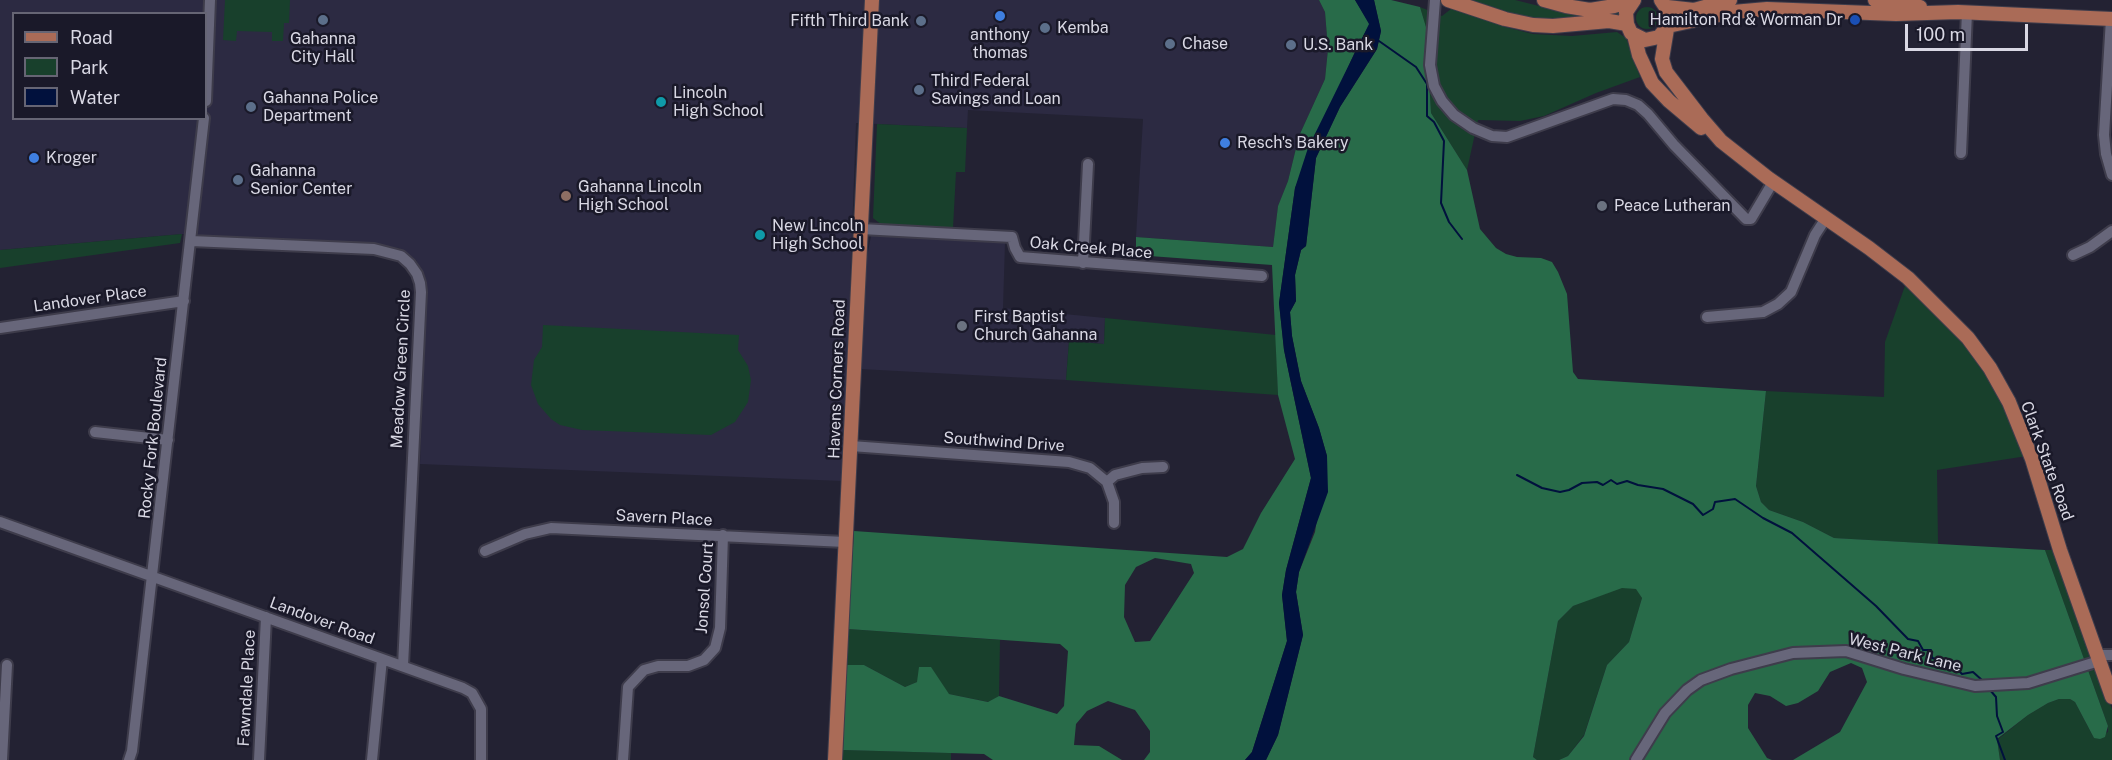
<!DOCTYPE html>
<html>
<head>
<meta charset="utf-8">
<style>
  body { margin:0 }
  #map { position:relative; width:2112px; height:760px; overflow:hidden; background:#232233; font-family:"Public Sans",sans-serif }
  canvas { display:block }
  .legend { position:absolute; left:12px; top:12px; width:195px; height:108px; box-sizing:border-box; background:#1a1929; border:2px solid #666574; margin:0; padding:8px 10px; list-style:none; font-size:18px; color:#d9d8e4 }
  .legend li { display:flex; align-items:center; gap:12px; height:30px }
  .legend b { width:30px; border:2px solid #666574 }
  .scale { position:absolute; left:1905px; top:24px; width:123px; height:27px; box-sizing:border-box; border:3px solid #d9d8e4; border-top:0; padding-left:8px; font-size:18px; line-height:21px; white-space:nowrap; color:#d9d8e4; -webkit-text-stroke:4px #1a1929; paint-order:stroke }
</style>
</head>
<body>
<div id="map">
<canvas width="2112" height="760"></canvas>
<ul class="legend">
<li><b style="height:8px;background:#aa6b57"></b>Road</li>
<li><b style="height:16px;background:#18402c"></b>Park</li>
<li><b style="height:16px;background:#01113d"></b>Water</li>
</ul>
<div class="scale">100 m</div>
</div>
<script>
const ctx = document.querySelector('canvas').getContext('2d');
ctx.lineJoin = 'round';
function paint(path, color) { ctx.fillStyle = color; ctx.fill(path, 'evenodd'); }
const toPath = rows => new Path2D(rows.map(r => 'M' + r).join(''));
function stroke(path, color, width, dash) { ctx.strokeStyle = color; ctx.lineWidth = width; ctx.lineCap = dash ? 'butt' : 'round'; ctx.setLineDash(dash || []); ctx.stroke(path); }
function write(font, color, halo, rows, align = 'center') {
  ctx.font = font + ' "Public Sans",sans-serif'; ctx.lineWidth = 5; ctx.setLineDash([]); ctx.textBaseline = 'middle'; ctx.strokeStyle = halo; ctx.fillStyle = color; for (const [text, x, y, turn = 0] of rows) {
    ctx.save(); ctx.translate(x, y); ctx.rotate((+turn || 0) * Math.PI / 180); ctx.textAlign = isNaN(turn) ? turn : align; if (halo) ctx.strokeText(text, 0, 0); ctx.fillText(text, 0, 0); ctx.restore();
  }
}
const built = toPath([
  [0,0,1319,0,1325,12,1328,49,1325,79,1299,136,1288,181,1278,206,1273,247,1136,237,1143,119,968,110,967,128,856,123,843,481,420,464,427,282,416,260,399,248,182,234,0,250],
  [14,14,206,14,206,118,14,118],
  [879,233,1005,243,1003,308,1105,318,1104,344,1069,341,1066,380,860,369,864,273,871,236]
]);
const green = toPath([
  [225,0,290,0,289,23,284,23,283,41,272,41,272,32,237,31,236,41,223,40],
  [1469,0,1515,0,1579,16,1593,17,1618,13,1619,21,1531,23],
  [1420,7,1442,16,1451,9,1458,8,1505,27,1533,34,1572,36,1617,32,1626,38,1640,77,1596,93,1544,116,1520,121,1478,120,1467,170,1431,113,1426,27],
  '1636 18a11 11 0 1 1 22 0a11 11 0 1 1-22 0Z',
  [877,124,967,128,965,172,956,172,953,228,882,225,873,218],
  [182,234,180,243,0,268,0,250],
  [1906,283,1942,315,1990,376,2027,456,1937,470,1938,544,1834,538,1803,522,1769,510,1761,502,1756,486,1766,391,1884,397,1885,342],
  [1105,318,1276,335,1278,395,1066,380,1069,341,1104,344],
  [543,325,739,335,738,350,748,366,751,380,748,402,735,422,711,435,582,430,560,425,551,419,538,404,531,385,534,360,542,347],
  [2045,550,2056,550,2112,709,2112,760,2000,760,1997,740,2028,715,2048,703,2059,699,2070,699,2075,702,2094,738,2108,732,2108,726],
  [1622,587,1637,589,1642,598,1629,642,1607,665,1584,735,1568,756,1559,760,1537,760,1533,757,1558,621,1573,606],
  [848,629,1000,640,999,696,989,702,949,694,917,682,905,687,864,665,846,665],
  [843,750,951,753,951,760,842,760]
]);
const forest = toPath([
  [1319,0,1355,0,1370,24,1357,47,1295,188,1279,303,1284,350,1311,478,1286,570,1282,595,1287,641,1252,752,1245,760,1144,760,1150,752,1150,731,1135,710,1108,701,1087,711,1076,724,1074,745,1099,746,1122,760,993,760,984,754,843,750,846,665,864,665,905,687,917,682,919,667,931,667,949,694,988,702,999,696,1057,714,1064,706,1068,651,1060,644,848,629,854,531,1227,557,1243,549,1261,513,1295,459,1278,395,1272,265,1136,255,1136,237,1273,247,1278,206,1288,181,1299,136,1325,79,1328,49,1325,12],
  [1155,558,1191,564,1194,573,1150,641,1135,642,1124,617,1125,585,1136,567],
  [1374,0,1391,0,1420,7,1426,27,1431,113,1467,170,1480,229,1496,248,1506,254,1517,257,1541,258,1552,262,1558,272,1567,294,1573,372,1578,379,1766,391,1756,486,1761,502,1769,510,1803,522,1834,538,2045,550,2108,726,2105,737,2100,739,2094,738,2075,702,2070,699,2059,699,2048,703,2028,715,1997,739,2000,760,1793,760,1840,732,1867,682,1862,668,1851,663,1830,672,1818,691,1798,703,1786,706,1770,696,1755,693,1748,705,1748,728,1767,758,1772,760,1559,760,1568,756,1584,736,1607,665,1629,642,1642,598,1636,589,1622,588,1573,606,1558,621,1533,757,1537,760,1266,760,1278,735,1303,635,1296,592,1299,572,1315,532,1327,456,1319,428,1301,381,1292,336,1290,312,1296,301,1295,275,1301,250,1306,246,1316,158,1340,107,1377,49,1381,31]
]);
const water = toPath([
  [1355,0,1374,0,1381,31,1377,49,1340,107,1316,158,1306,246,1301,250,1295,275,1296,301,1290,312,1292,336,1301,381,1319,428,1327,456,1328,492,1299,572,1296,592,1303,635,1278,735,1266,760,1245,760,1252,752,1287,641,1282,595,1286,570,1311,478,1284,350,1279,303,1295,188,1308,148,1369,24]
]);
const stream = toPath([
  [1379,41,1416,67,1427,84,1427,116,1434,122,1444,141,1441,203,1449,222,1462,239],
  [1517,475,1542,488,1560,492,1569,490,1582,483,1597,482,1603,485,1611,480,1617,484,1627,481,1638,485,1663,489,1693,504,1703,515,1713,509,1715,502,1735,499,1763,518,1792,533,1876,606,1908,639,1918,641,1923,650,1931,650,1932,658,1950,662,1962,674,1973,672,1983,681],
  [1990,690,1996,697,1997,716,2003,732,1996,736,2005,760]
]);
const minor = toPath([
  [1435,0,1430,65,1434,86,1442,101,1454,115,1473,128,1492,136,1507,137,1613,99,1626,100,1638,105,1648,114,1674,145,1746,219,1751,219,1773,182],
  [2111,19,2104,135,2106,154,2112,175],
  [206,101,210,0],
  [1961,153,1967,12],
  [861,229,1012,237,1015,248,1020,257,1262,276],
  [191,241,374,249,401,256,410,264,417,274,420,283,421,292,403,666],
  [2073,255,2090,247,2112,231],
  [1083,263,1088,164],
  [1707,317,1763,312,1778,304,1791,292,1815,235,1826,218],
  [0,328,184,301],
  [95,432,168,440],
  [851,446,1069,462,1090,468,1107,482,1114,502,1114,523],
  [1107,482,1115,475,1142,468,1163,467],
  [0,522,463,688,472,693,481,709,481,760],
  [485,551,525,534,551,528,845,542],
  [2096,655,2112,655],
  [2,760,7,665],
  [129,760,132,751,204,118],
  [259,760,266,617],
  [372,760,382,659],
  [623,760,628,687,644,670,658,666,688,666,704,660,715,648,720,628,723,535],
  [1636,760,1665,713,1687,690,1701,680,1731,669,1793,653,1846,651,1904,669,1975,686,2028,683,2099,661]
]);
const major = toPath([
  [1448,0,1505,19,1533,25,1553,26,1609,21,1627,24],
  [1544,0,1566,6,1590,10,1614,6,1634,0],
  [1634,0,1626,12,1627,24,1631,33,1645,40,1659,37,1668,26,1669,12,1661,0],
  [1875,0,1920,7],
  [1667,7,1694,10,1730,0],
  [1668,26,1733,12,1767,9,1896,14,1958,12,2112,19],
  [1667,29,1662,59,1666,72,1702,119,1721,141,1768,178,1869,248,1908,278,1968,338,1990,368,2009,402,2032,459,2060,550,2112,697],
  [1634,35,1639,55,1652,83,1669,101,1701,128],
  [835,760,872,0]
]);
const markers = [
  [1000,16,6,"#3f7fe0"],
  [323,20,6,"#5c6f8a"],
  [1855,20,6,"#1a4fb4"],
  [921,21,6,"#5c6f8a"],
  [1045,28,6,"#5c6f8a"],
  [1170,44,6,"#5c6f8a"],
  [1291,45,6,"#5c6f8a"],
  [919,90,6,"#5c6f8a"],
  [661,102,6,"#0f9aa8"],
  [251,107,6,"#5c6f8a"],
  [1225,143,6,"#3f7fe0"],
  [34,158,6,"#3f7fe0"],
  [238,180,6,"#5c6f8a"],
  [566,196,6,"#8d6e63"],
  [1602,206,6,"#6b7280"],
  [760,235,6,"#0f9aa8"],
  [962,326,6,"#6b7280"]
];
const poiNames = [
  ["Hamilton Rd & Worman Dr",1843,20,"right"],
  ["Fifth Third Bank",909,21,"right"],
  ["Kemba",1057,28],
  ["anthony",1000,35,"center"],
  ["thomas",1000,53,"center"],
  ["Gahanna",323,39,"center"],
  ["City Hall",323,57,"center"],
  ["Chase",1182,44],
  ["U.S. Bank",1303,45],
  ["Third Federal",931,81],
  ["Savings and Loan",931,99],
  ["Lincoln",673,93],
  ["High School",673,111],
  ["Gahanna Police",263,98],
  ["Department",263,116],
  ["Resch's Bakery",1237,143],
  ["Kroger",46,158],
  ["Gahanna",250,171],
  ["Senior Center",250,189],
  ["Gahanna Lincoln",578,187],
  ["High School",578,205],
  ["Peace Lutheran",1614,206],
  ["New Lincoln",772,226],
  ["High School",772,244],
  ["First Baptist",974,317],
  ["Church Gahanna",974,335]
];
const streetNames = [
  ["Oak Creek Place",1091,248,5],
  ["Landover Place",90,299,-8],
  ["Meadow Green Circle",401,369,-87],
  ["Havens Corners Road",837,379,-88],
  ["Rocky Fork Boulevard",153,438,-84],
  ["Southwind Drive",1004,442,4],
  ["Clark State Road",2047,461,70],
  ["Savern Place",664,518,3],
  ["Jonsol Court",705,588,-86],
  ["Landover Road",322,621,20],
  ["West Park Lane",1905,653,14],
  ["Fawndale Place",247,688,-87]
];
paint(built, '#2c2a42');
paint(green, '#18402c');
paint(forest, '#286b49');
paint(water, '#01113d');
stroke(stream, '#01113d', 2);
stroke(minor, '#3e3c4b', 14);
stroke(major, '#3e3c4b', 16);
stroke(minor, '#67667a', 10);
stroke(major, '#aa6b57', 14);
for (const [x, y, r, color] of markers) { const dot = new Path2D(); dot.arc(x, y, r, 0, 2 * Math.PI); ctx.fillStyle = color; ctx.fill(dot); stroke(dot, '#1a1929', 2); }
write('16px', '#d9d8e4', '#1a1929', poiNames, 'left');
write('16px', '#d9d8e4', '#1a1929', streetNames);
</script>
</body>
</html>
